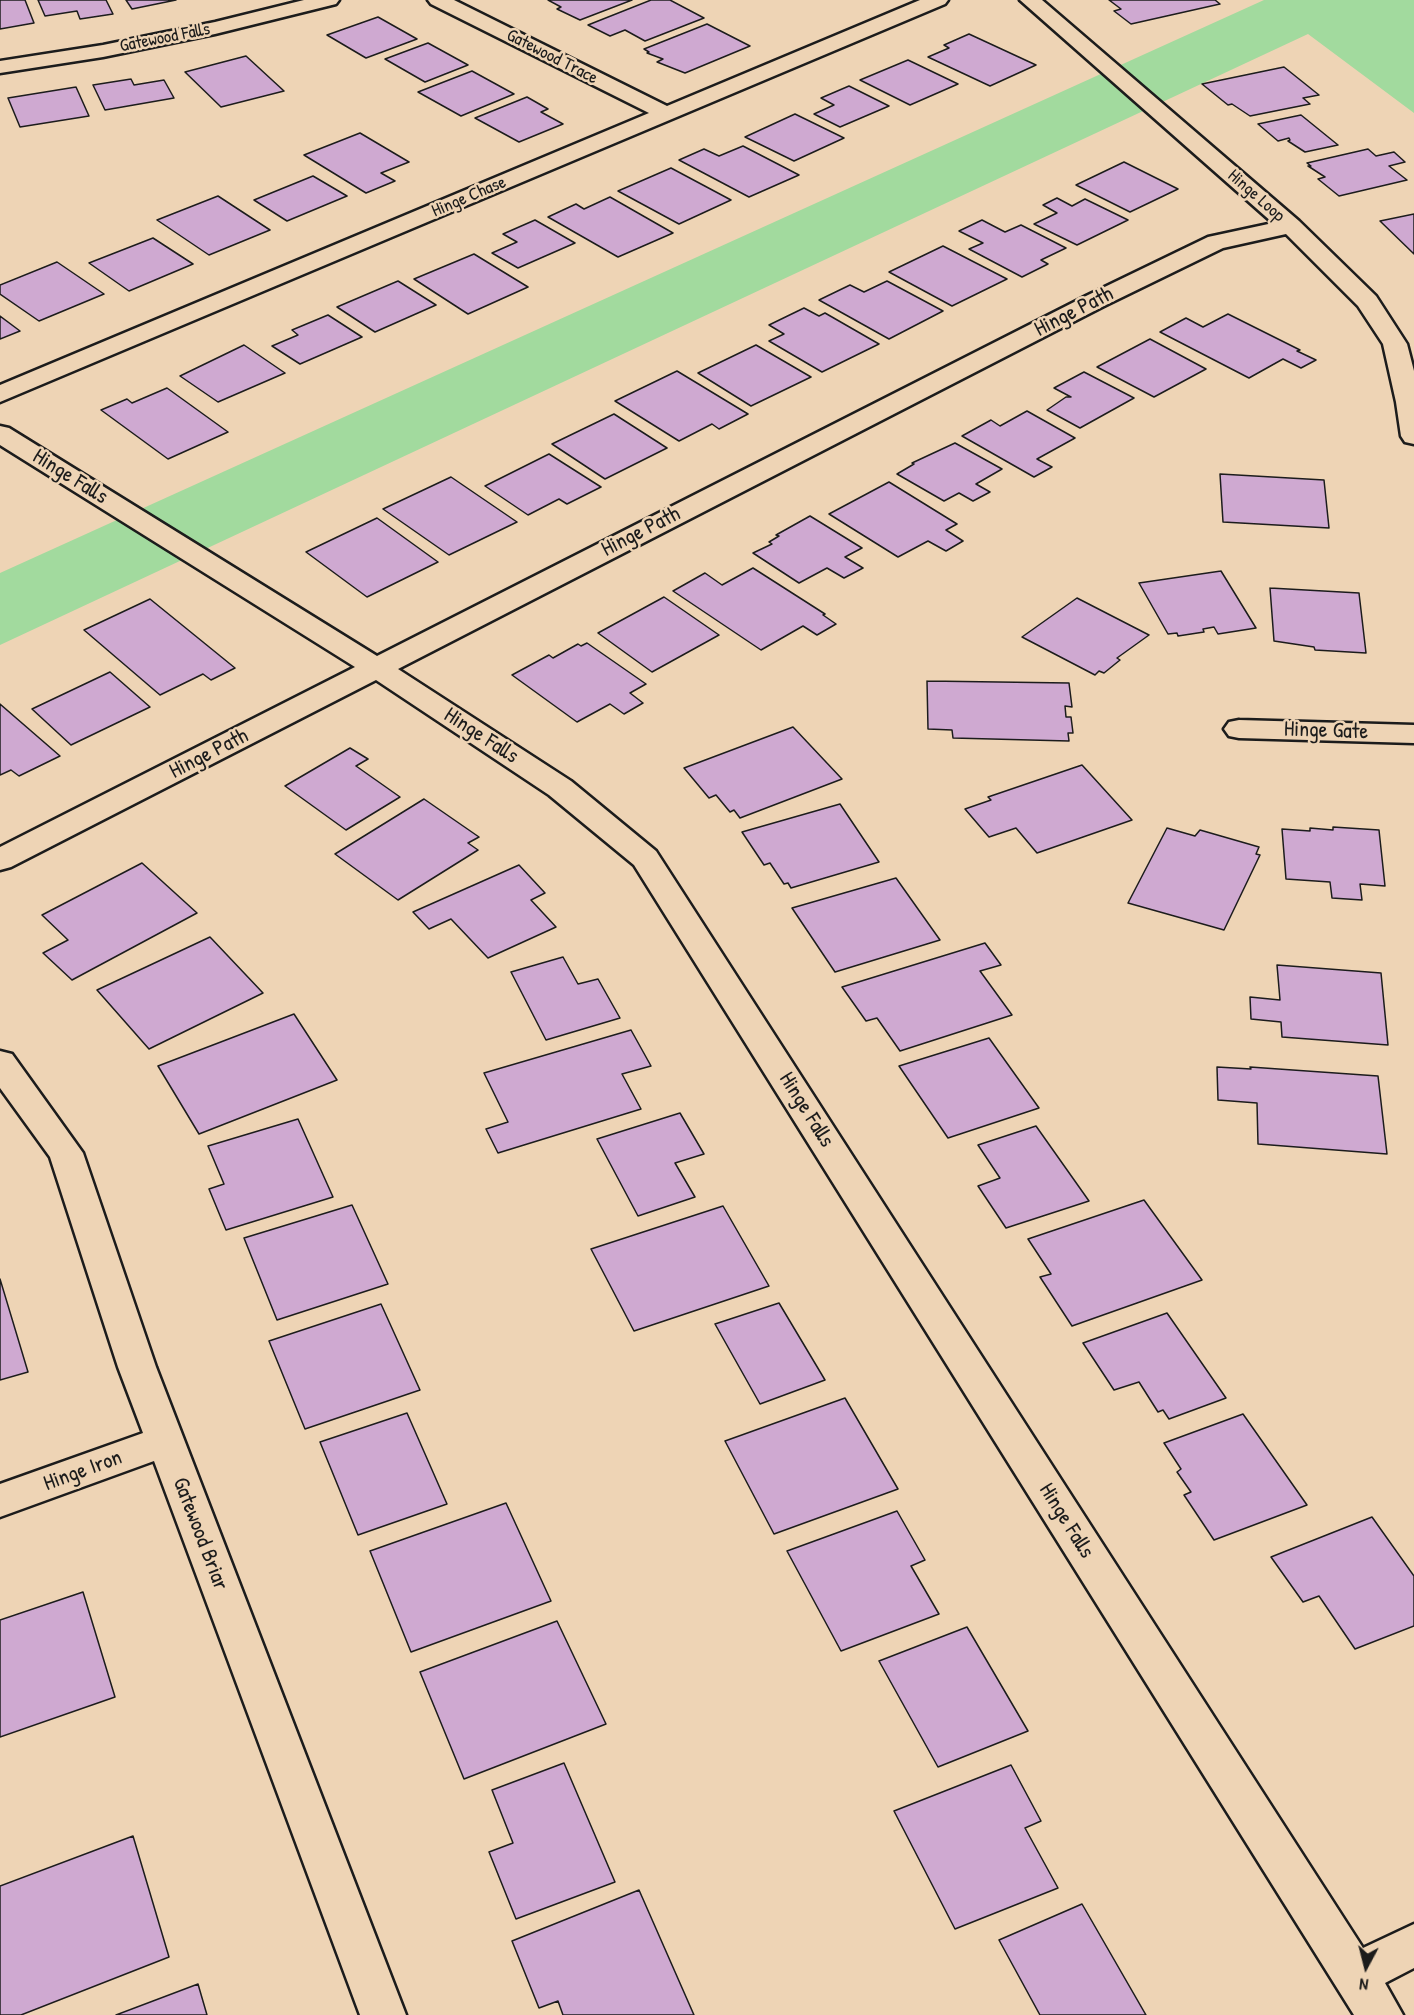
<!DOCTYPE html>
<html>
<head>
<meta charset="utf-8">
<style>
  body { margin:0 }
  #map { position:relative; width:1414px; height:2015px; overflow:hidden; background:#eed4b5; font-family:"Patrick Hand",sans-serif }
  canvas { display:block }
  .north { position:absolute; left:1336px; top:1937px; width:60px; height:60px; -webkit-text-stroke:4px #eed4b5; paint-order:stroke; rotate:187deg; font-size:16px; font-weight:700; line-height:24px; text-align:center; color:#1c1c1c }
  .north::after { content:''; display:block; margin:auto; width:21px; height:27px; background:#1c1c1c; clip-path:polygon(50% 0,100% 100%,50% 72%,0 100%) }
</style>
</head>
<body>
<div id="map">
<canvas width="1414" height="2015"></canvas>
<div class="north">N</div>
</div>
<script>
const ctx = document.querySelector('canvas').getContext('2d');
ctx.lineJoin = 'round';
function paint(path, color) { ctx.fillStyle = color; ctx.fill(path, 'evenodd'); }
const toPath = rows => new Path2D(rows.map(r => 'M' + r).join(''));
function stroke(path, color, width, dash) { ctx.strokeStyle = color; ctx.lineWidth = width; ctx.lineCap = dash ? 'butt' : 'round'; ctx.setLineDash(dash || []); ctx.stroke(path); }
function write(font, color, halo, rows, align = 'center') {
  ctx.font = font + ' "Patrick Hand",sans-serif'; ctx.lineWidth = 5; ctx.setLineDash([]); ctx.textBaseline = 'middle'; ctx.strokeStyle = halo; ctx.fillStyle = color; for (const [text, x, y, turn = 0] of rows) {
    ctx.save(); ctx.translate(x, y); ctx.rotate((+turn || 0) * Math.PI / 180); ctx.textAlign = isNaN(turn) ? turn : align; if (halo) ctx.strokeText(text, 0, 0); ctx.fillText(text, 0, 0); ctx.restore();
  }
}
const green = toPath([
  [1264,0,1414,0,1414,113,1308,34,0,645,0,573]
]);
const building = toPath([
  [0,0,25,0,34,23,0,29,0,0],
  [38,0,106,0,113,14,80,19,77,11,45,16,38,0],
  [126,0,176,0,132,9,126,0],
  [548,0,632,0,580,20,557,9,561,7,548,0],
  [651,0,670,0,704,18,645,41,625,30,610,36,588,25,651,0],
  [1109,0,1215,0,1220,4,1131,24,1114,11,1121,9,1109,0],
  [378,17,417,39,366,58,327,35,378,17],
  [707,24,750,46,685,73,657,62,663,59,647,53,649,52,644,49,707,24],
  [969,34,1036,65,990,86,928,57,949,48,944,45,969,34],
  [428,43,468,65,425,82,385,59,428,43],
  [246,56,284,91,221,107,185,72,246,56],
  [908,60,958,84,910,105,860,80,908,60],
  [1284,67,1319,95,1303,98,1310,104,1250,116,1232,104,1228,105,1202,84,1284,67],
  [472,71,514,94,461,116,418,92,472,71],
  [131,79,134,85,164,80,174,98,105,110,93,85,131,79],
  [849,86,889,106,840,127,814,114,834,105,821,98,849,86],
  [76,87,89,116,20,127,8,98,76,87],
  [527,97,548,109,541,112,563,124,519,142,475,118,527,97],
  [795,114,844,138,794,161,745,137,795,114],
  [1301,115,1338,145,1305,152,1288,141,1290,140,1289,138,1278,141,1258,124,1301,115],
  [360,133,409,162,381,173,395,181,366,193,304,155,360,133],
  [743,146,799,175,749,197,679,160,704,149,719,156,743,146],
  [1368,149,1376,156,1394,152,1405,162,1389,166,1407,180,1339,196,1318,179,1325,177,1308,166,1311,166,1307,163,1368,149],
  [1124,162,1178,189,1130,212,1076,185,1124,162],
  [671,168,731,200,679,224,618,191,671,168],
  [313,176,347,196,287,221,254,200,313,176],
  [218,196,270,230,209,255,157,220,218,196],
  [610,197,673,233,618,257,548,217,576,204,584,209,610,197],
  [1057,198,1072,206,1085,199,1128,220,1077,245,1034,224,1057,213,1043,205,1057,198],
  [1414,214,1414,254,1380,221,1414,214],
  [535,220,575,243,518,268,492,253,517,242,503,234,535,220],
  [982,220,1005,232,1021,225,1066,248,1041,260,1048,264,1022,277,969,249,983,243,959,231,982,220],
  [153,238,193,264,129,291,89,263,153,238],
  [943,246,1007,279,952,306,889,272,943,246],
  [474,254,528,287,468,314,414,279,474,254],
  [57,262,104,294,39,321,0,294,0,285,57,262],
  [398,281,436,305,375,332,337,307,398,281],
  [887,281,943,311,889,339,819,300,850,285,864,292,887,281],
  [804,308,819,316,825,313,879,344,822,372,769,341,784,334,769,325,804,308],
  [1228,314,1300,350,1297,351,1316,360,1301,368,1283,359,1249,378,1160,332,1186,318,1203,327,1228,314],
  [328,315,362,337,300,364,272,346,298,335,292,330,328,315],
  [0,316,20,331,0,339,0,316],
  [1150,339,1206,369,1154,397,1097,367,1150,339],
  [244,345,285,373,218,402,180,376,244,345],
  [756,345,811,377,751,406,698,373,756,345],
  [677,371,748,414,719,429,712,424,679,441,615,401,677,371],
  [1084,372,1134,398,1080,428,1047,410,1066,397,1071,397,1054,388,1084,372],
  [167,388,228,432,168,459,101,410,127,399,132,403,167,388],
  [1027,411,1075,438,1037,459,1052,467,1034,477,962,436,991,420,1000,426,1027,411],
  [614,414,667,448,605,479,552,444,614,414],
  [955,443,1002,469,976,484,990,492,973,501,959,493,944,501,897,474,914,464,912,463,955,443],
  [549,454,601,487,567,504,559,499,528,515,485,486,549,454],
  [1220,474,1324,480,1329,528,1223,522,1220,474],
  [451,477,517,522,449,555,383,509,451,477],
  [889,482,957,524,946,530,963,541,946,551,928,541,898,557,829,514,889,482],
  [810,516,862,548,845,557,863,568,844,578,827,568,799,583,753,553,772,544,769,542,779,536,776,535,810,516],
  [377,518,438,562,367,597,306,552,377,518],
  [753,568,825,614,823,615,836,624,817,635,803,626,761,650,673,591,705,573,722,585,753,568],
  [1221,571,1256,628,1218,634,1214,627,1203,629,1204,632,1178,636,1177,633,1168,634,1139,583,1221,571],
  [1270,588,1359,593,1366,653,1315,650,1314,647,1274,641,1270,588],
  [664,597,719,635,652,672,598,633,664,597],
  [1077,598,1149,635,1117,658,1120,660,1104,673,1099,671,1095,675,1022,637,1077,598],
  [150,599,235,668,211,680,203,674,160,695,84,630,150,599],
  [587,643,646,684,630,693,643,703,624,714,610,704,577,722,512,675,549,655,553,658,578,644,581,646,587,643],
  [110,672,150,707,71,745,32,709,110,672],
  [927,681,1069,683,1072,707,1065,706,1066,717,1071,717,1073,733,1068,733,1069,741,953,738,952,730,928,729,927,681],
  [0,704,60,756,19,776,11,770,0,775,0,704],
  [793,727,842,779,740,818,734,810,730,812,716,795,709,798,684,768,793,727],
  [350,748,368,759,356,766,400,797,346,830,285,786,350,748],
  [1082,765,1132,820,1037,853,1016,828,989,837,965,809,991,800,988,797,1082,765],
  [424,799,479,837,468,843,478,850,398,900,335,854,424,799],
  [840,804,879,862,791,888,788,883,784,884,770,863,764,865,742,832,840,804],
  [1333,827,1379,830,1385,886,1360,884,1362,900,1332,898,1330,882,1286,879,1282,829,1310,831,1310,828,1333,830,1333,827],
  [1167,828,1195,836,1200,830,1259,847,1256,854,1260,855,1224,930,1128,903,1167,828],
  [142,863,197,913,72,980,43,953,68,940,42,915,142,863],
  [519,865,545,893,531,900,556,927,488,958,451,919,429,929,413,912,519,865],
  [896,878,940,940,835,972,792,908,896,878],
  [210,937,263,993,149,1049,97,990,210,937],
  [985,943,1001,965,980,971,1012,1015,900,1051,877,1018,866,1021,842,987,985,943],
  [563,957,578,984,598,979,620,1018,546,1040,511,972,563,957],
  [1277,965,1381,973,1388,1045,1282,1037,1281,1022,1251,1019,1250,997,1280,1000,1277,965],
  [294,1014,337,1080,199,1134,158,1066,294,1014],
  [631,1030,651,1066,622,1074,641,1109,498,1153,486,1129,508,1122,484,1073,631,1030],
  [989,1038,1039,1108,948,1138,899,1066,989,1038],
  [1217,1067,1251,1069,1250,1067,1378,1076,1387,1154,1258,1144,1257,1103,1218,1100,1217,1067],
  [680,1113,704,1154,675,1163,695,1197,638,1216,597,1139,680,1113],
  [298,1119,333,1197,226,1230,209,1189,224,1184,208,1146,298,1119],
  [1036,1126,1089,1201,1006,1228,978,1186,1000,1178,978,1145,1036,1126],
  [1144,1200,1202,1280,1072,1326,1040,1277,1051,1274,1028,1239,1144,1200],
  [352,1205,388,1284,277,1320,244,1238,352,1205],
  [723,1206,769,1286,634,1331,591,1249,723,1206],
  [0,1279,28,1372,0,1380,0,1279],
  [779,1303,825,1380,760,1404,715,1324,779,1303],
  [381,1304,420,1390,305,1429,269,1341,381,1304],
  [1167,1313,1226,1398,1169,1419,1163,1410,1158,1412,1139,1382,1114,1390,1083,1343,1167,1313],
  [845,1398,898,1489,774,1534,725,1441,845,1398],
  [407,1413,447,1504,358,1535,320,1442,407,1413],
  [1243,1414,1307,1505,1214,1540,1184,1495,1191,1492,1177,1472,1181,1469,1164,1443,1243,1414],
  [506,1503,551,1601,411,1652,370,1551,506,1503],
  [897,1511,925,1560,911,1566,939,1614,841,1651,787,1551,897,1511],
  [1372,1517,1414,1576,1414,1626,1355,1649,1319,1596,1303,1602,1271,1557,1372,1517],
  [83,1592,115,1697,0,1737,0,1620,83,1592],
  [557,1621,606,1724,464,1779,420,1672,557,1621],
  [967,1627,1028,1731,938,1767,879,1661,967,1627],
  [564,1763,615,1882,516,1919,489,1852,513,1843,492,1790,564,1763],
  [1011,1765,1041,1821,1025,1828,1058,1888,955,1929,894,1811,1011,1765],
  [133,1836,169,1957,21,2015,0,2015,0,1886,133,1836],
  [639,1890,694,2015,563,2015,558,2001,539,2008,512,1941,639,1890],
  [1082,1904,1146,2015,1040,2015,999,1940,1082,1904],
  [198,1984,207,2015,116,2015,198,1984]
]);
const minor = toPath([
  [304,0,339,0,336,4,215,34,103,57,0,73,0,61,103,45,215,22,304,0],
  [428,0,454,0,667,106,920,0,948,0,945,4,0,402,0,385,649,113,431,4,428,0],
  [1020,0,1042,0,1299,221,1376,296,1407,344,1414,371,1414,444,1405,442,1401,436,1396,402,1383,344,1358,306,1286,234,1223,248,1104,306,398,669,571,781,656,851,1363,1948,1414,1924,1414,1968,1385,1983,1403,2015,1354,2015,634,865,549,795,376,680,11,867,0,870,0,847,355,667,0,445,0,426,9,428,377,656,1086,296,1208,237,1273,223,1020,0],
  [1239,720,1414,725,1414,743,1239,738,1229,736,1224,729,1229,722,1239,720],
  [0,1051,12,1054,83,1153,156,1367,406,2015,360,2015,154,1461,0,1517,0,1484,143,1433,118,1367,50,1157,0,1088,0,1051]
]);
const farStreetnames = [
  ["Gatewood Falls",165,38,-11],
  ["Gatewood Trace",552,57,27],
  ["Hinge Loop",1256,196,41],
  ["Hinge Chase",469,197,-23]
];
const streetNames = [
  ["Hinge Path",1074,312,-27],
  ["Hinge Falls",70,477,32],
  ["Hinge Path",641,532,-27],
  ["Hinge Gate",1326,731,2],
  ["Hinge Falls",481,736,33],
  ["Hinge Path",209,754,-27],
  ["Hinge Falls",806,1110,58],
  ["Hinge Iron",83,1471,-20],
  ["Hinge Falls",1066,1521,58],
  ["Gatewood Briar",200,1534,69]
];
paint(green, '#a2da9e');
paint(building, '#cfa9d1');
stroke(building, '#1c1c1c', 1.5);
stroke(minor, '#1c1c1c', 5);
paint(minor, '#eed4b5');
write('18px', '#1c1c1c', '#eed4b5', farStreetnames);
write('22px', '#1c1c1c', '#eed4b5', streetNames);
</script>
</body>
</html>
